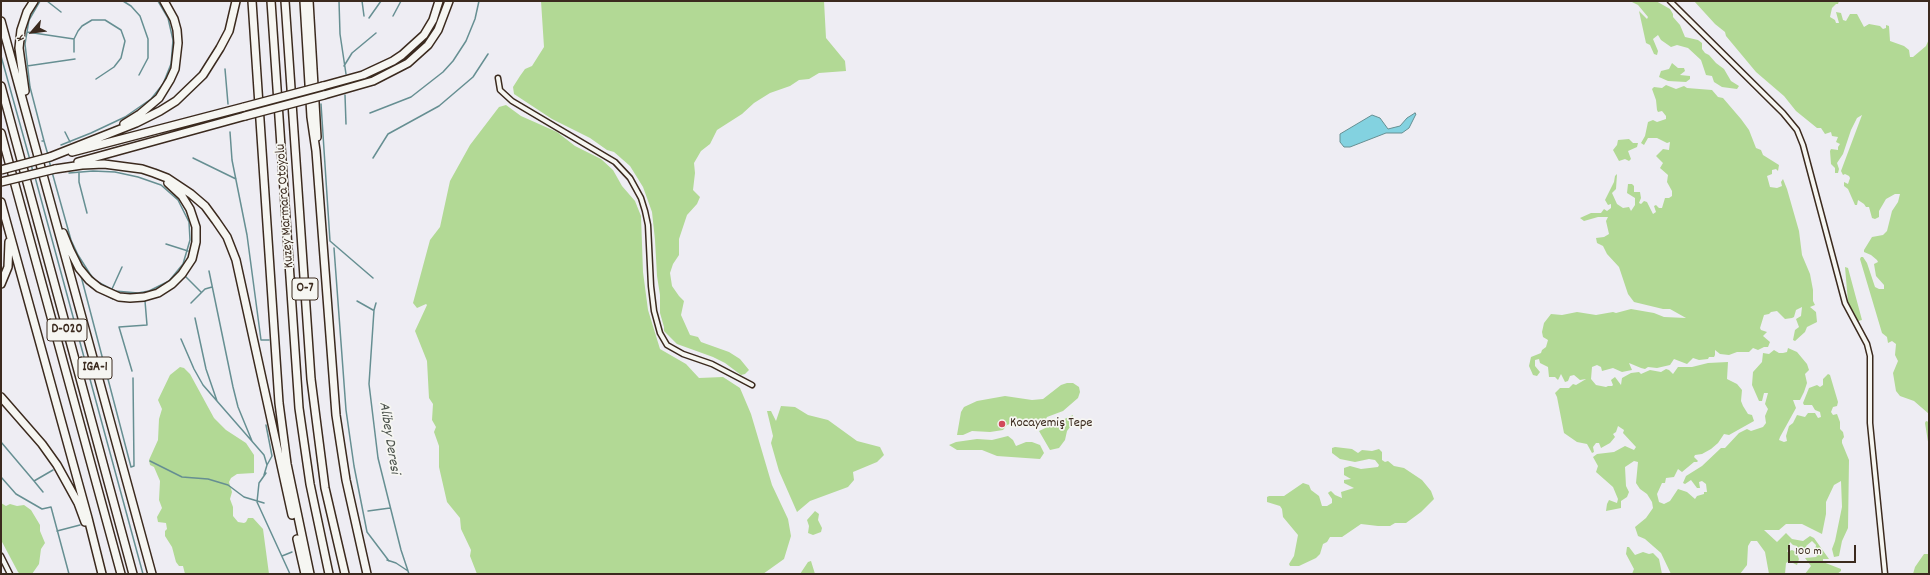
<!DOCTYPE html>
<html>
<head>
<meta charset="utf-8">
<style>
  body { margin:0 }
  #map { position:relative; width:1930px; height:575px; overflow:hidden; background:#eeedf3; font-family:Dekko,sans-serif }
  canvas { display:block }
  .frame { position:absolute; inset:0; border:2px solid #3b2a1e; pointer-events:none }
  .north { position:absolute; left:12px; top:12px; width:40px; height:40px; -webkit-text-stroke:3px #f6f6f2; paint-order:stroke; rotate:242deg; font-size:11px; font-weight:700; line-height:16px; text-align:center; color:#3b2a1e }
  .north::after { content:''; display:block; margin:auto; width:14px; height:18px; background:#3b2a1e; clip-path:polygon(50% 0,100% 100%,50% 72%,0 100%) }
  .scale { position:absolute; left:1788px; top:545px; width:68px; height:18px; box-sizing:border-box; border:2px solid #3b2a1e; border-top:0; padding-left:5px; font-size:12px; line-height:14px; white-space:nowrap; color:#3b2a1e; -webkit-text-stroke:3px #f6f6f2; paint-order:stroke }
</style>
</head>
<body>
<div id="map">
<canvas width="1930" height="575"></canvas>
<div class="frame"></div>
<div class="north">K</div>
<div class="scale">100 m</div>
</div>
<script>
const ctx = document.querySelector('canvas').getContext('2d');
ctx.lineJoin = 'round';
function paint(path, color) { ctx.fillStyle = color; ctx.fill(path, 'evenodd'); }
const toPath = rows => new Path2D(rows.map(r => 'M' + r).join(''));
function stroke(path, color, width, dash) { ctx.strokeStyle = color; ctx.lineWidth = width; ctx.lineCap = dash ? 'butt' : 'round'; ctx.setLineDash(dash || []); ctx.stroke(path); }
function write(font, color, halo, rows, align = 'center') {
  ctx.font = font + ' Dekko,sans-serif'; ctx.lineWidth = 3.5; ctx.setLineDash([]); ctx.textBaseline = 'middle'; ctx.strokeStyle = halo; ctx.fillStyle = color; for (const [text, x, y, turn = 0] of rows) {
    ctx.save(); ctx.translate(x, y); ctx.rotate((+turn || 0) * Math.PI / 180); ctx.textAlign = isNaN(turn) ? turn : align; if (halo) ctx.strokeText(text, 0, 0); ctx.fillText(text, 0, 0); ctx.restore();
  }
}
const green = toPath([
  [541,1,824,1,826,38,845,61,846,71,819,73,809,79,799,80,790,86,770,93,754,103,742,114,717,130,710,144,701,151,694,163,695,173,693,190,700,197,697,204,687,215,679,239,679,255,673,264,670,273,672,286,679,296,684,301,681,315,690,335,698,337,701,342,729,352,740,359,749,370,745,374,741,375,725,363,713,357,677,344,664,331,664,327,660,313,660,295,657,276,655,240,652,212,643,187,630,166,614,152,607,150,590,138,552,119,514,94,513,87,520,76,525,69,532,66,544,47],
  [1630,1,1656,1,1670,9,1673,14,1673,17,1680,25,1685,37,1698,40,1702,43,1702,49,1705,53,1709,55,1716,63,1724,69,1731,81,1739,86,1737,89,1722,87,1714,82,1712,76,1706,75,1701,60,1688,48,1677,45,1671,47,1661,40,1658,35,1653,39,1658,51,1657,55,1654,54,1650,45,1646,43,1639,11,1647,19,1648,17,1638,5],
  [1694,1,1839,1,1838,4,1836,4,1832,8,1830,17,1835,20,1836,23,1839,23,1836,12,1841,13,1843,20,1846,21,1850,14,1857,14,1864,27,1869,24,1880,26,1883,29,1886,28,1886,25,1889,26,1890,41,1904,46,1909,50,1910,57,1913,57,1926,46,1929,39,1929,414,1914,401,1900,396,1896,391,1893,373,1898,361,1895,355,1896,344,1892,341,1888,343,1887,337,1882,333,1860,259,1861,257,1863,257,1867,263,1875,287,1879,289,1884,289,1884,285,1876,276,1874,264,1878,262,1877,260,1871,255,1864,252,1864,250,1872,237,1883,235,1887,231,1892,211,1898,202,1900,194,1895,194,1886,199,1879,211,1879,217,1875,219,1872,218,1869,207,1866,207,1864,204,1858,200,1857,205,1855,205,1848,189,1844,186,1844,182,1848,184,1850,178,1849,176,1845,174,1843,175,1841,171,1862,115,1857,118,1851,130,1843,154,1837,163,1839,169,1838,173,1835,173,1835,168,1831,164,1830,151,1831,149,1838,150,1838,147,1840,144,1836,142,1838,137,1832,136,1831,132,1825,134,1821,128,1817,128,1796,111,1784,96,1756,72,1726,36,1725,32,1715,24],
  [1672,63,1678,68,1684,68,1685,71,1680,75,1690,76,1690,79,1686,82,1668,81,1659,77,1661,71,1669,69],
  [1666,85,1676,89,1684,86,1687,88,1712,90,1718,97,1723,98,1741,119,1749,130,1756,148,1761,150,1763,155,1779,165,1778,171,1776,169,1772,170,1772,174,1767,176,1770,187,1777,188,1782,186,1781,182,1783,179,1787,189,1799,231,1802,255,1810,274,1813,290,1813,301,1815,305,1810,307,1816,312,1817,322,1807,327,1805,332,1795,341,1793,340,1795,330,1799,327,1796,319,1801,316,1802,307,1796,310,1794,317,1792,318,1785,319,1777,311,1771,312,1769,314,1764,315,1760,328,1761,330,1767,332,1763,336,1770,342,1768,347,1764,347,1758,350,1753,348,1749,352,1737,352,1729,355,1720,354,1715,350,1715,355,1714,357,1709,357,1708,359,1699,360,1693,358,1687,364,1674,359,1670,365,1657,368,1648,367,1645,369,1641,368,1629,363,1632,370,1622,372,1613,368,1602,371,1601,367,1597,365,1592,367,1591,379,1596,385,1606,387,1608,386,1612,386,1613,385,1611,380,1615,377,1621,385,1622,378,1631,373,1639,372,1641,374,1650,370,1661,372,1666,369,1669,370,1673,374,1678,367,1692,367,1708,363,1728,362,1727,379,1737,384,1742,390,1741,401,1743,406,1748,414,1752,415,1754,421,1729,435,1724,434,1718,443,1711,449,1702,454,1695,455,1694,457,1698,461,1697,462,1694,462,1682,472,1678,469,1674,477,1666,478,1665,483,1662,483,1657,494,1659,502,1664,504,1670,501,1678,489,1687,492,1695,499,1697,496,1704,494,1704,492,1707,492,1706,484,1702,481,1699,482,1700,488,1697,488,1691,480,1685,484,1683,483,1686,476,1702,466,1721,448,1725,448,1739,433,1747,429,1751,431,1763,427,1766,423,1765,416,1768,409,1765,404,1768,393,1764,393,1762,401,1759,401,1752,385,1753,372,1762,362,1763,353,1769,354,1774,350,1779,353,1783,353,1787,352,1788,348,1797,352,1807,364,1809,370,1805,374,1807,383,1804,392,1800,400,1793,400,1796,408,1780,437,1779,440,1784,442,1787,441,1786,436,1789,426,1793,423,1797,415,1805,417,1808,413,1815,413,1818,418,1821,417,1820,412,1815,410,1812,405,1804,405,1803,403,1809,388,1817,385,1820,387,1823,385,1823,379,1828,374,1830,375,1838,402,1837,406,1833,407,1831,412,1833,415,1837,414,1840,422,1840,429,1843,432,1844,437,1842,440,1842,443,1849,460,1848,528,1842,541,1839,556,1834,557,1832,549,1835,541,1842,507,1841,481,1834,485,1826,502,1826,514,1822,534,1802,524,1786,524,1779,530,1764,530,1777,542,1786,533,1792,539,1803,541,1810,536,1814,538,1829,559,1823,559,1823,562,1841,569,1841,571,1837,574,1805,574,1811,566,1805,558,1816,557,1817,556,1815,551,1816,545,1812,541,1806,546,1809,551,1802,553,1802,548,1798,550,1797,546,1793,545,1790,542,1787,552,1792,550,1796,552,1799,559,1797,565,1789,561,1786,563,1785,574,1769,574,1765,552,1757,541,1751,541,1748,546,1747,565,1740,574,1671,574,1661,553,1645,539,1638,536,1635,527,1646,518,1653,508,1652,502,1647,494,1640,489,1636,483,1638,462,1634,461,1625,467,1626,486,1629,492,1627,497,1621,501,1621,508,1606,511,1607,504,1609,500,1617,503,1618,499,1613,487,1596,472,1598,466,1593,457,1597,454,1614,452,1625,446,1634,450,1636,447,1623,433,1624,430,1618,426,1616,432,1613,434,1615,437,1610,443,1601,448,1599,443,1596,443,1593,447,1594,452,1592,453,1587,444,1577,442,1564,433,1557,397,1555,393,1560,388,1569,388,1573,384,1576,385,1586,379,1580,380,1574,375,1570,376,1568,381,1565,382,1561,374,1558,380,1555,377,1549,377,1548,367,1540,363,1539,359,1535,360,1535,366,1540,372,1537,376,1533,375,1529,366,1531,357,1541,353,1542,350,1546,347,1548,340,1543,337,1542,332,1544,323,1551,314,1562,315,1577,312,1596,315,1613,312,1616,313,1631,309,1654,313,1664,317,1686,318,1670,309,1663,309,1634,302,1628,294,1619,267,1607,254,1603,246,1597,243,1596,238,1604,237,1609,234,1606,221,1608,217,1598,217,1584,221,1580,218,1591,213,1601,213,1604,209,1607,211,1611,208,1611,204,1608,205,1605,200,1614,182,1615,176,1617,174,1616,189,1612,193,1617,204,1623,208,1629,207,1631,211,1635,205,1635,198,1627,193,1628,184,1632,184,1634,186,1634,192,1640,192,1641,198,1639,203,1641,204,1644,201,1647,202,1653,214,1656,212,1654,206,1656,205,1659,208,1662,208,1665,198,1669,198,1672,196,1672,191,1667,182,1668,175,1660,168,1663,163,1656,156,1663,149,1669,150,1670,142,1667,143,1657,138,1648,138,1644,145,1641,143,1645,136,1648,122,1653,120,1657,122,1666,119,1666,116,1662,111,1658,112,1657,110,1656,100,1652,89,1654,87,1662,88],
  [506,105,521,116,557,132,575,146,601,159,613,170,622,186,635,201,641,216,643,272,648,310,660,349,686,364,699,378,723,377,740,388,751,414,772,485,788,519,791,536,784,559,763,574,477,574,470,556,471,550,461,529,460,518,447,502,439,467,439,446,434,432,436,427,432,420,433,404,429,398,427,361,415,331,427,305,426,304,417,308,413,303,430,240,440,227,450,181,470,145,499,107],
  [1629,139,1633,143,1638,143,1637,147,1628,151,1631,159,1629,161,1625,159,1619,161,1613,150,1617,145,1618,140],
  [1845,267,1848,268,1862,320,1858,321,1848,302],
  [180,367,184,368,190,374,214,418,226,430,246,443,254,455,254,473,237,474,231,478,229,482,232,492,230,499,233,507,233,516,238,522,244,523,246,522,248,518,253,518,263,529,269,574,185,574,183,566,179,566,176,562,172,547,165,536,165,531,167,529,166,523,158,522,157,517,162,508,159,500,160,481,154,467,150,465,149,460,158,440,159,419,162,409,158,400,170,375],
  [1067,383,1073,383,1079,387,1080,392,1078,398,1063,411,1047,417,1045,421,1038,424,1015,422,1007,425,1003,430,990,432,972,431,963,435,957,435,961,412,964,407,977,401,1005,396,1032,400,1043,399,1061,385],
  [781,406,795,407,808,415,828,420,857,441,880,447,884,455,877,462,853,472,854,480,848,487,810,501,797,512,779,471,771,443,773,436,767,411,771,411,776,421],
  [1073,415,1073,423,1067,431,1065,440,1059,448,1050,450,1039,431],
  [1926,421,1929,422,1929,448,1925,423],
  [1008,436,1013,440,1016,446,1026,442,1032,442,1040,445,1044,453,1040,459,997,456,982,450,957,450,949,445,956,442,977,439,992,440],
  [1335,447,1352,449,1358,453,1362,450,1372,451,1379,449,1382,452,1382,460,1385,462,1388,461,1394,466,1404,468,1422,480,1431,491,1434,499,1421,512,1406,523,1395,523,1390,526,1378,526,1361,524,1342,537,1330,537,1327,542,1323,544,1320,554,1316,558,1299,566,1290,566,1289,564,1294,556,1298,535,1283,517,1282,509,1280,506,1267,502,1267,497,1269,496,1284,496,1303,483,1309,485,1311,490,1319,496,1322,506,1327,506,1332,503,1332,499,1328,493,1329,492,1331,491,1335,495,1342,498,1341,492,1354,488,1344,483,1344,480,1351,479,1344,475,1344,468,1350,466,1361,469,1378,467,1379,465,1375,460,1369,459,1355,462,1340,459,1332,453,1332,448],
  [1,503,6,506,10,504,17,506,24,505,31,510,40,525,40,531,45,543,41,549,39,564,32,574,20,574,18,572,1,540],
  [815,511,819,514,818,520,822,528,821,532,813,535,808,533,809,526,807,520],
  [1627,547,1629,547,1635,555,1643,552,1649,554,1653,553,1659,559,1662,574,1632,574,1634,569,1626,554],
  [1924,554,1929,554,1929,574,1913,574,1915,567],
  [811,561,815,574,800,574,808,562]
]);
const water = toPath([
  [1415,113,1416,114,1409,128,1402,133,1386,133,1350,147,1344,147,1340,142,1340,134,1372,115,1380,118,1388,129,1400,126,1407,118,1415,113]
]);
const stream = toPath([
  [40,1,29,20,25,44,30,87,44,141],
  [47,1,61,12],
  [123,1,131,6,140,16,148,39,148,58,139,75],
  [339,1,340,34,346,74],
  [362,1,364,16],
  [393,16,401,1],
  [369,18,381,1],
  [27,32,74,39],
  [74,52,74,39,78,31,82,26,92,20,105,20,121,30,125,41,121,58,114,67,96,79],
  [1,56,30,160],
  [27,66,75,59],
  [344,66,352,53,376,33],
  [225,69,228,104],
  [345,95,346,124],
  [321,104,330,241,373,278],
  [370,113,411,97,443,72,453,61,466,41,475,19,479,1],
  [65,132,70,142],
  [230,132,232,160,247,235,261,340,269,340],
  [42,141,44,141,48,155],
  [61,145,91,133,125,117,151,99,163,84,171,64,173,40,168,18,158,1],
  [193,158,236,179],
  [373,158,388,134,439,106,473,77,488,54],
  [49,160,51,168],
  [31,164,33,172],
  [52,172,71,240,78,255,90,274,96,281,115,291,138,293,149,291,169,281,183,264,190,240,189,222,178,200,161,185,138,177,115,172,93,171,69,173],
  [79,172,79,182,87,213],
  [35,177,143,574],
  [166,244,188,251],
  [334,248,346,410,354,466,367,532,389,561],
  [209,271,233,387,238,407,252,441],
  [81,276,131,467,134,466,133,378],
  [81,276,91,287,113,299],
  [185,276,201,292],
  [112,289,122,267],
  [357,301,373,310],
  [191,303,205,289,212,287],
  [376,303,374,310,369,384,378,458,401,550,409,574],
  [195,318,206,369,217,401],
  [181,339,194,369,203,385,264,455,267,465,264,475],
  [132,371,119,327,147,325,145,301],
  [266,425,272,456,267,465],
  [1,442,34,481],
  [150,461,182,477,208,479,228,485,244,497,264,503],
  [266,473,259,483,257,502,290,574],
  [1,477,16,494,42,509,51,507,69,574],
  [43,492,34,481,53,470],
  [368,511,390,508],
  [57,531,80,525],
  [282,556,292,552],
  [387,560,396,563,408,571]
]);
const street = toPath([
  [1670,1,1783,113,1797,130,1803,145,1845,303,1867,344,1870,356,1870,423,1885,574],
  [498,78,500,90,512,101,615,162,630,178,641,198,645,211,648,225,651,286,654,311,660,333,667,345,683,354,712,364,752,385],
  [1,556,10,574]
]);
const highway = toPath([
  [252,1,279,403,287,464,310,574],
  [271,1,299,408,310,484,329,574],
  [285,1,311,379,325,488,345,574],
  [304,1,311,117,316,151,336,415,346,480,367,574],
  [309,1,317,137],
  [1,21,152,574],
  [1,86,133,574],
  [323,86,363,75,393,61,402,55,424,35,433,20,439,1],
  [25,91,19,48,21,30,27,12,34,1],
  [324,95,373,81,408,63,428,45,438,30,449,1],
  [124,124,140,114,159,98,170,80,175,69,178,43,177,30,174,19,164,1],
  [1,133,121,574],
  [72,152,244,107],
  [50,157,136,123,160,111,176,101,203,75,220,48,229,31,236,1],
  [78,162,245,116],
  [55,169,82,165,104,164,142,169,154,173,167,178,191,194,205,206,216,221,227,237,236,260,292,515],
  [1,202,88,518,102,574],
  [63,233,70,250,79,268,89,280,99,288,119,297,130,298,144,297,158,293,172,284,182,274,192,259,196,242,196,227,190,209,182,196,168,183],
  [1,284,8,267,9,242],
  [1,397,42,444,57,465,78,503,85,522],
  [297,539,305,574]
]);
const highwayBridge = toPath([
  [244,107,323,86],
  [245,116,324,95],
  [1,170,50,157],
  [1,182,55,169]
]);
const markers = [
  [1002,424,4,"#d1495b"]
];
const shields = [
  [305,289,26],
  [67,330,40],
  [95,368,34]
];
const shieldNames = [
  ["O-7",305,289],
  ["D-020",67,330],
  ["IGA-1",95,368]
];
const streetNames = [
  ["Kuzey Marmara Otoyolu",286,206,-94]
];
const poiNames = [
  ["Kocayemiş Tepe",1010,424]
];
const waterNames = [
  ["Alibey Deresi",388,438,81]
];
paint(green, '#b2d995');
paint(water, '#83d2e0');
stroke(water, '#668f92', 1);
stroke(stream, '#668f92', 1.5);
stroke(street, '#3b2a1e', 7);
stroke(highway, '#3b2a1e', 10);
stroke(street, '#f6f6f2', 4);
stroke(highway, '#f6f6f2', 7);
stroke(highwayBridge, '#3b2a1e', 10, []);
stroke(highwayBridge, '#f6f6f2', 7);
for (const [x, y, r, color] of markers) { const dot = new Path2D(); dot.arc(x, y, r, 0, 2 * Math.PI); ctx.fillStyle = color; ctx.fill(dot); stroke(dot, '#f6f6f2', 1.5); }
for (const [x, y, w] of shields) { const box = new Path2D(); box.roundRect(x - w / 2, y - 11, w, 22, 3); ctx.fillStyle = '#f6f6f2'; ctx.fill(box); stroke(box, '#3b2a1e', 1); }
write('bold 13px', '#3b2a1e', null, shieldNames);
write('14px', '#3b2a1e', '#f6f6f2', streetNames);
write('14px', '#3b2a1e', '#f6f6f2', poiNames, 'left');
write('italic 15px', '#4d544e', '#f6f6f2', waterNames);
</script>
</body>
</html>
